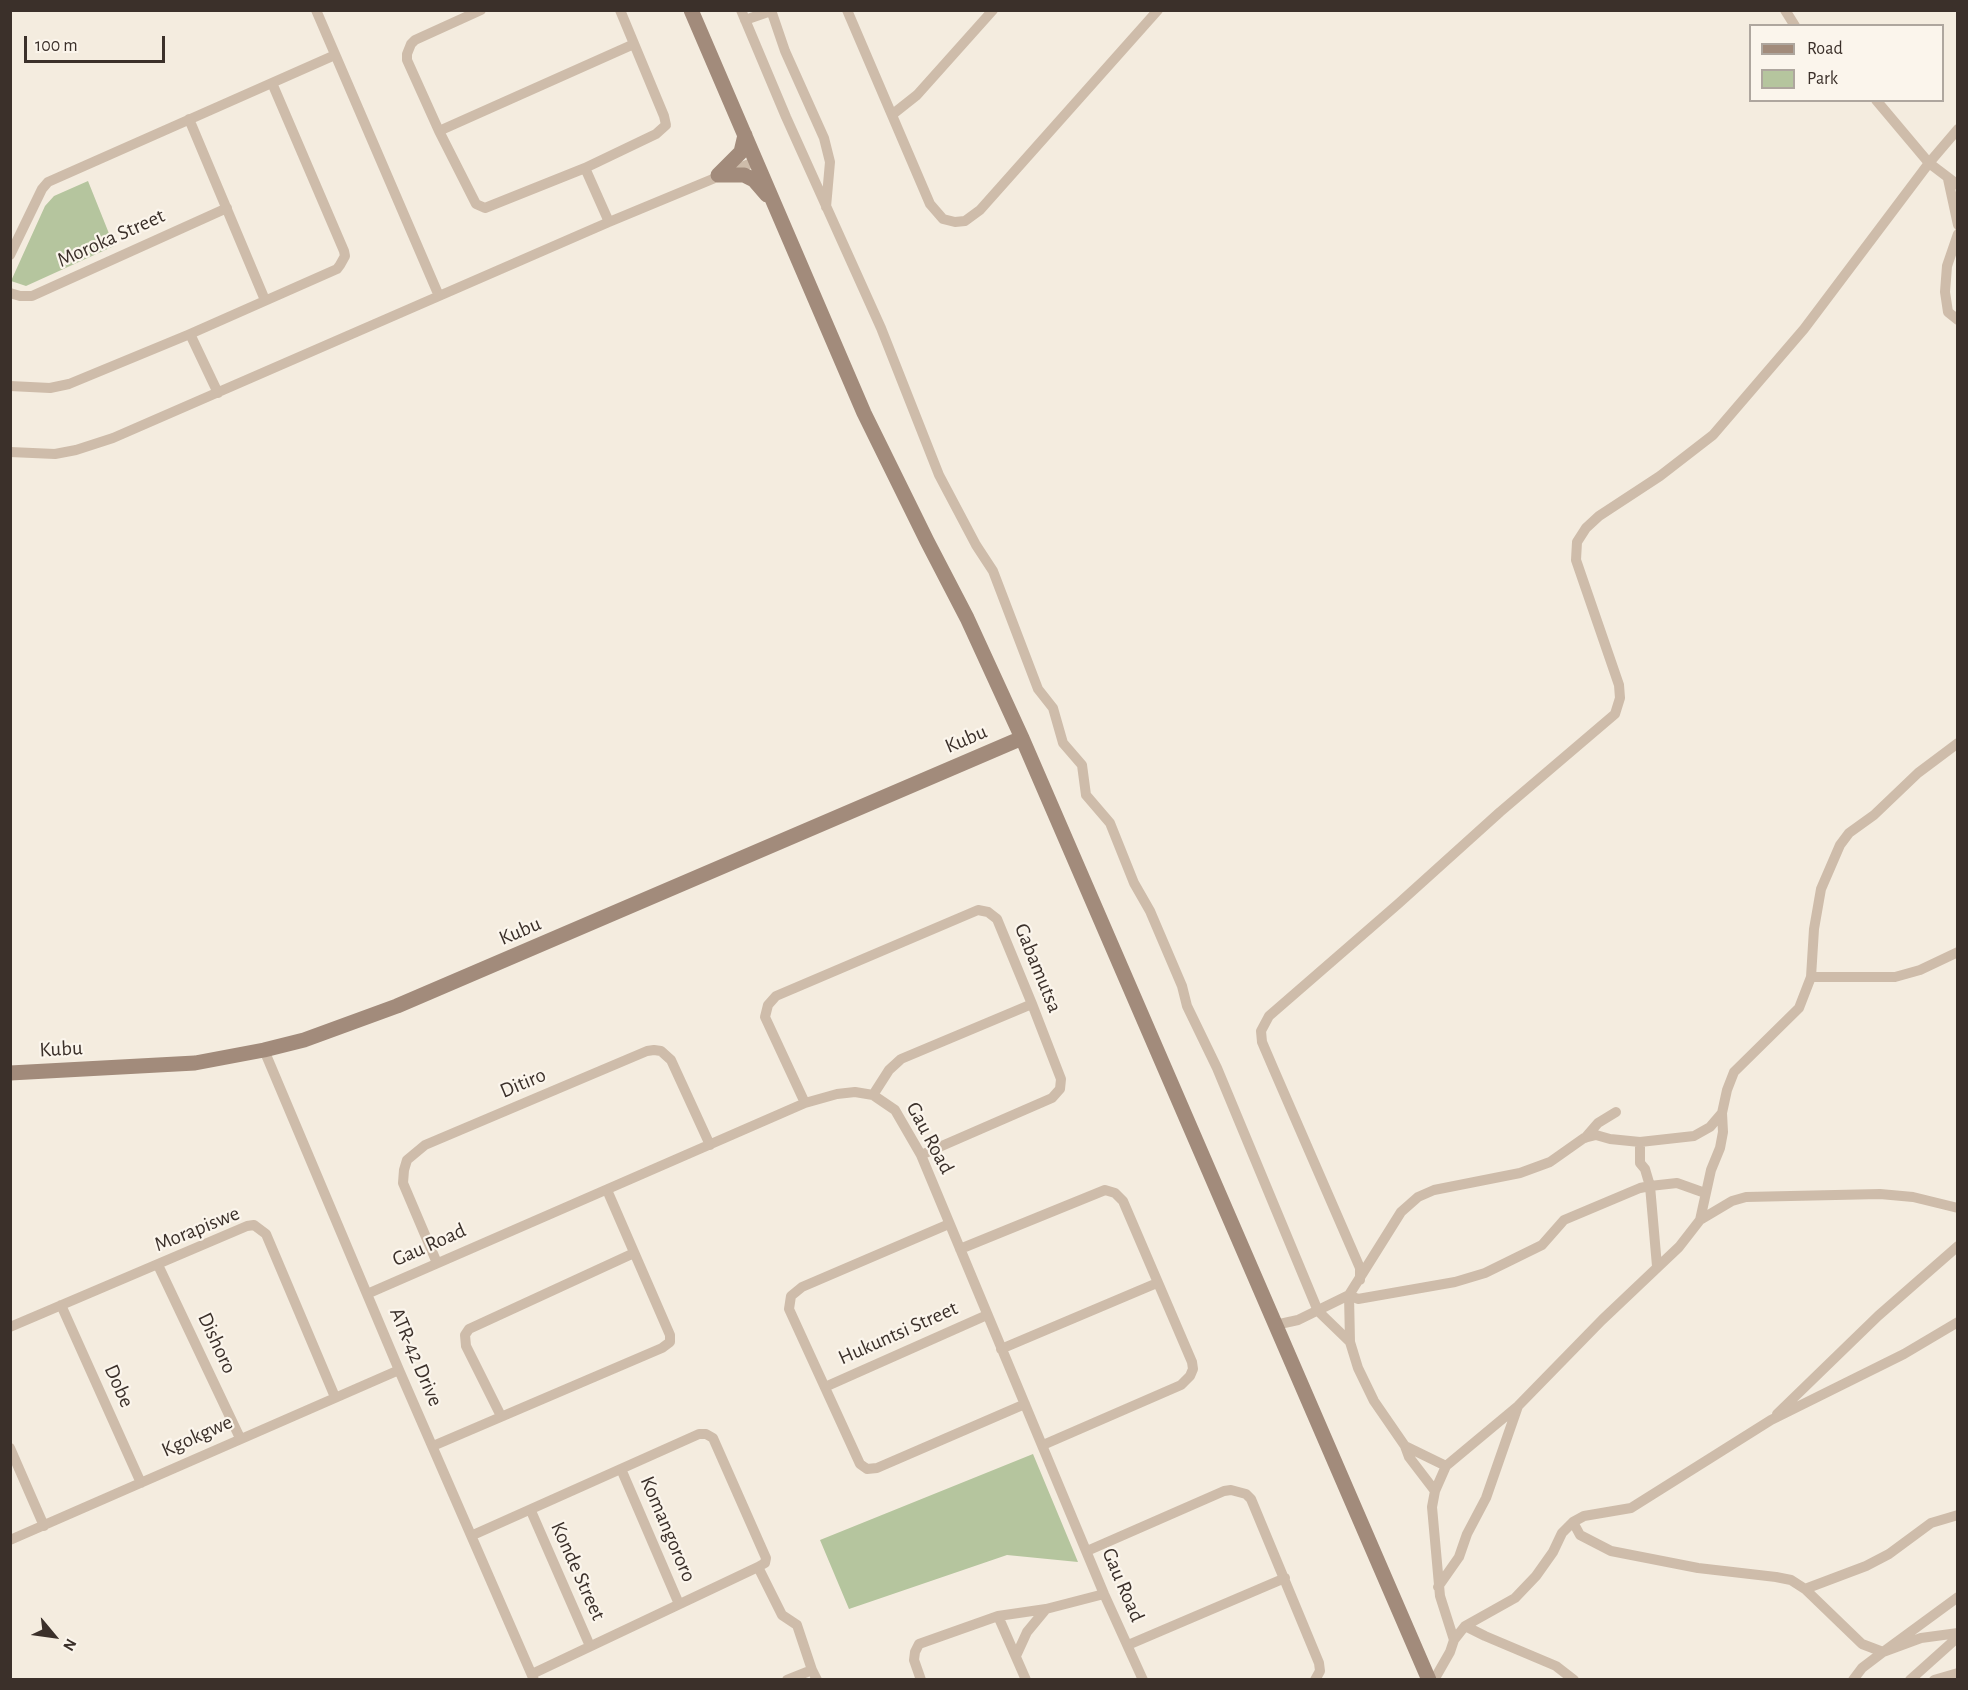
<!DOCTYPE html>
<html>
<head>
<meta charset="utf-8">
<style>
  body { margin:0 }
  #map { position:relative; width:1968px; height:1690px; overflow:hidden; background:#f4ecdf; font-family:"Alegreya Sans",sans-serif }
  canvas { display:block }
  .frame { position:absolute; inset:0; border:12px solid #3b302a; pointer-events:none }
  .legend { position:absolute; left:1749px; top:24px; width:195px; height:78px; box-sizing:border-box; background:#fbf5ec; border:2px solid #aea69e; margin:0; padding:8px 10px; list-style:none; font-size:18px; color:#3b302a }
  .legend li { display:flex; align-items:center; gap:12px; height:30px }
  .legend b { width:30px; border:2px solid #aea69e }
  .north { position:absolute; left:24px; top:1606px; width:60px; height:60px; -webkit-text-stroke:4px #fbf5ec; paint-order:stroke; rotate:119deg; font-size:16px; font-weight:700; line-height:24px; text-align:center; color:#3b302a }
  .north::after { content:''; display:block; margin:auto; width:21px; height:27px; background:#3b302a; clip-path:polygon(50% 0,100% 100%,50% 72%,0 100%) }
  .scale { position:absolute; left:24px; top:36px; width:141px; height:27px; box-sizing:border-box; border:3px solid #3b302a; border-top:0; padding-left:8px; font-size:18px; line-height:21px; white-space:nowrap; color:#3b302a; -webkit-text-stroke:4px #fbf5ec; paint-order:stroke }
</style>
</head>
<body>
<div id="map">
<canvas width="1968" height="1690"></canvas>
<div class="frame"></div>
<ul class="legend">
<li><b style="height:8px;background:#a28b7b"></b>Road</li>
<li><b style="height:16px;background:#b5c59e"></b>Park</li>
</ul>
<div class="north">N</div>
<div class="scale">100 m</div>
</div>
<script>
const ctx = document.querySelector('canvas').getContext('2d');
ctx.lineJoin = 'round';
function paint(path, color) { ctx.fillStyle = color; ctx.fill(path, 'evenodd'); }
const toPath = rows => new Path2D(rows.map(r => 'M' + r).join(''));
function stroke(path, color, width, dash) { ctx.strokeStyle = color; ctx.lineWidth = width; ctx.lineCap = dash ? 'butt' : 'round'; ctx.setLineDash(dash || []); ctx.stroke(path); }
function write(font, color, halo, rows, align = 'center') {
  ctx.font = font + ' "Alegreya Sans",sans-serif'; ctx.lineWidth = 4.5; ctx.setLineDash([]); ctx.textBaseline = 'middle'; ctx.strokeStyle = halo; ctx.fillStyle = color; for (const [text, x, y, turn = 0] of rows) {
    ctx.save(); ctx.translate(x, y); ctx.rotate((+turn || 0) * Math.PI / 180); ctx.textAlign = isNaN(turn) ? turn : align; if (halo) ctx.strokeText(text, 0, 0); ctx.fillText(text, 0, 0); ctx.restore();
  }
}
const green = toPath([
  [88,181,114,246,26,286,11,281,45,206,54,196],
  [1033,1454,1078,1562,1007,1555,849,1609,820,1540]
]);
const minor = toPath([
  [316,10,439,296],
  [481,10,415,40,411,44,407,54,407,60,439,131,476,204,485,208,585,168,656,134,666,125,664,116,620,10],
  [741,10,786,117,881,328,939,475,976,545,993,571,1038,689,1053,708,1063,743,1082,765,1086,795,1110,823,1134,883,1150,911,1182,986,1187,1006,1217,1068,1318,1311,1350,1342],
  [771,10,785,51,824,138,830,162,826,207],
  [847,10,930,204,943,219,955,222,965,221,980,210,1158,10],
  [1785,10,1795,26],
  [745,20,771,11],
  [1876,100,1929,163,1958,185],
  [893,114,917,95,993,10],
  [189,119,265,300],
  [439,131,634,44],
  [585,168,609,222],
  [1948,179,1958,225],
  [1958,234,1947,266,1945,292,1948,312,1958,320],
  [10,255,42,189,48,182,335,55],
  [10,293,20,296,32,296,227,208],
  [190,334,218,393],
  [10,386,50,388,69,384,190,334,337,269,340,265,345,256,344,251,272,83],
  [10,452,55,454,76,450,113,438,609,222,756,161],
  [1811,977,1895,977,1920,970,1958,952],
  [264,1050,399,1370,534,1680],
  [873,1095,889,1070,901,1059,1032,1004],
  [805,1103,765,1017,768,1005,776,996,978,910,988,912,997,919,1032,1004,1061,1079,1060,1089,1052,1098,921,1155],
  [1585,1138,1598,1123,1616,1112],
  [1700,1220,1711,1170,1720,1148,1723,1132,1722,1113],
  [949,1224,802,1287,791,1296,789,1309,860,1464,867,1469,877,1468,1025,1404],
  [960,1249,1105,1190,1115,1193,1123,1201,1192,1362,1193,1369,1190,1376,1181,1385,1043,1445],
  [437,1263,403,1183,404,1170,407,1160,425,1145,647,1051,654,1050,661,1051,671,1060,710,1145],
  [158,1265,240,1438],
  [1657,1266,1650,1186,1677,1183,1705,1193],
  [1360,1280,1360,1268,1274,1070,1262,1042,1261,1031,1269,1016,1398,904,1500,812,1615,714,1620,698,1619,685,1576,560,1577,542,1586,528,1599,516,1660,476,1713,435,1804,329,1929,163,1958,129],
  [367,1294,805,1103,837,1094,855,1092,873,1095,895,1110,921,1155,1104,1594,1143,1680],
  [61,1305,141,1483],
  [1275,1325,1298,1320,1349,1295,1401,1212,1418,1197,1434,1190,1520,1173,1550,1162,1584,1138,1596,1135,1610,1139,1640,1142,1694,1136,1710,1127,1722,1113,1727,1090,1734,1072,1799,1008,1811,977,1814,929,1821,889,1840,845,1849,833,1874,815,1918,773,1958,743],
  [10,1327,247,1226,254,1225,266,1234,335,1397],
  [1001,1349,1157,1283],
  [825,1387,987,1315],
  [1777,1414,1878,1316,1958,1246],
  [501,1416,466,1346,465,1335,469,1329,634,1253],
  [433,1446,662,1348,670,1342,670,1335,607,1190],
  [1405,1446,1446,1466],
  [10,1448,44,1526],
  [621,1469,679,1604],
  [1435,1491,1409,1457,1405,1446,1374,1401,1358,1368,1350,1342,1349,1295,1358,1299,1455,1282,1485,1273,1542,1245,1564,1220,1640,1188,1650,1186,1645,1169,1640,1163,1640,1142],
  [531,1511,590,1646],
  [1573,1522,1580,1535,1611,1551,1698,1568,1776,1577,1791,1580,1805,1589,1862,1644,1883,1652,1958,1597],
  [473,1535,699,1434,706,1434,713,1438,766,1558,765,1563,758,1567,532,1674],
  [10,1540,399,1370],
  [1087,1551,1224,1491,1231,1490,1246,1494,1251,1499,1319,1663,1320,1671,1315,1680],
  [758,1567,782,1615,797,1625,812,1670],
  [1438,1587,1459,1557,1467,1534,1486,1498,1518,1406],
  [1805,1589,1866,1566,1889,1554,1931,1523,1958,1515],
  [998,1616,1026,1680],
  [1465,1626,1485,1636,1556,1666,1574,1680],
  [1454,1640,1465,1626,1515,1598,1536,1576,1553,1552,1562,1533,1573,1522,1584,1516,1631,1508,1771,1420,1904,1354,1958,1322],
  [1128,1645,1285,1578],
  [1016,1656,1027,1632,1046,1609],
  [787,1680,812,1670,817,1680],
  [921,1680,914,1660,915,1652,919,1644,998,1616,1046,1609,1104,1594],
  [1434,1680,1450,1652,1454,1640,1440,1596,1432,1507,1435,1491,1446,1466,1518,1406,1602,1320,1679,1247,1700,1220,1732,1201,1746,1197,1880,1194,1913,1197,1958,1208],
  [1853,1680,1862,1668,1883,1652,1921,1638,1958,1633],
  [1910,1680,1958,1637],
  [1934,1680,1958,1673]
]);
const secondary = toPath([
  [691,10,864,413,927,541,967,618,1022,738,1429,1680],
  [718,175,744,175,754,180,767,195],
  [718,175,741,152,745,135],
  [10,1073,195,1063,264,1050,304,1040,397,1006,1022,738]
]);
const streetNames = [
  ["Moroka Street",111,238,-24],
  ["Kubu",966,739,-23],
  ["Kubu",520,931,-23],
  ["Gabamutsa",1038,968,68],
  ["Kubu",61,1049,-3],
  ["Ditiro",523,1083,-23],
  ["Gau Road",930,1138,62],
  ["Morapiswe",197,1229,-22],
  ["Gau Road",429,1245,-24],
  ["Hukuntsi Street",898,1333,-24],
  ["Dishoro",217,1343,65],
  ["ATR-42 Drive",416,1357,67],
  ["Dobe",119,1386,66],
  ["Kgokgwe",197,1436,-24],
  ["Komangororo",668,1529,67],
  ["Konde Street",578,1571,66],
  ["Gau Road",1123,1585,67]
];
paint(green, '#b5c59e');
stroke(minor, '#cebcaa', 10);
stroke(secondary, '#a28b7b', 15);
write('21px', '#3b302a', '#fbf5ec', streetNames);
</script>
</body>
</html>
